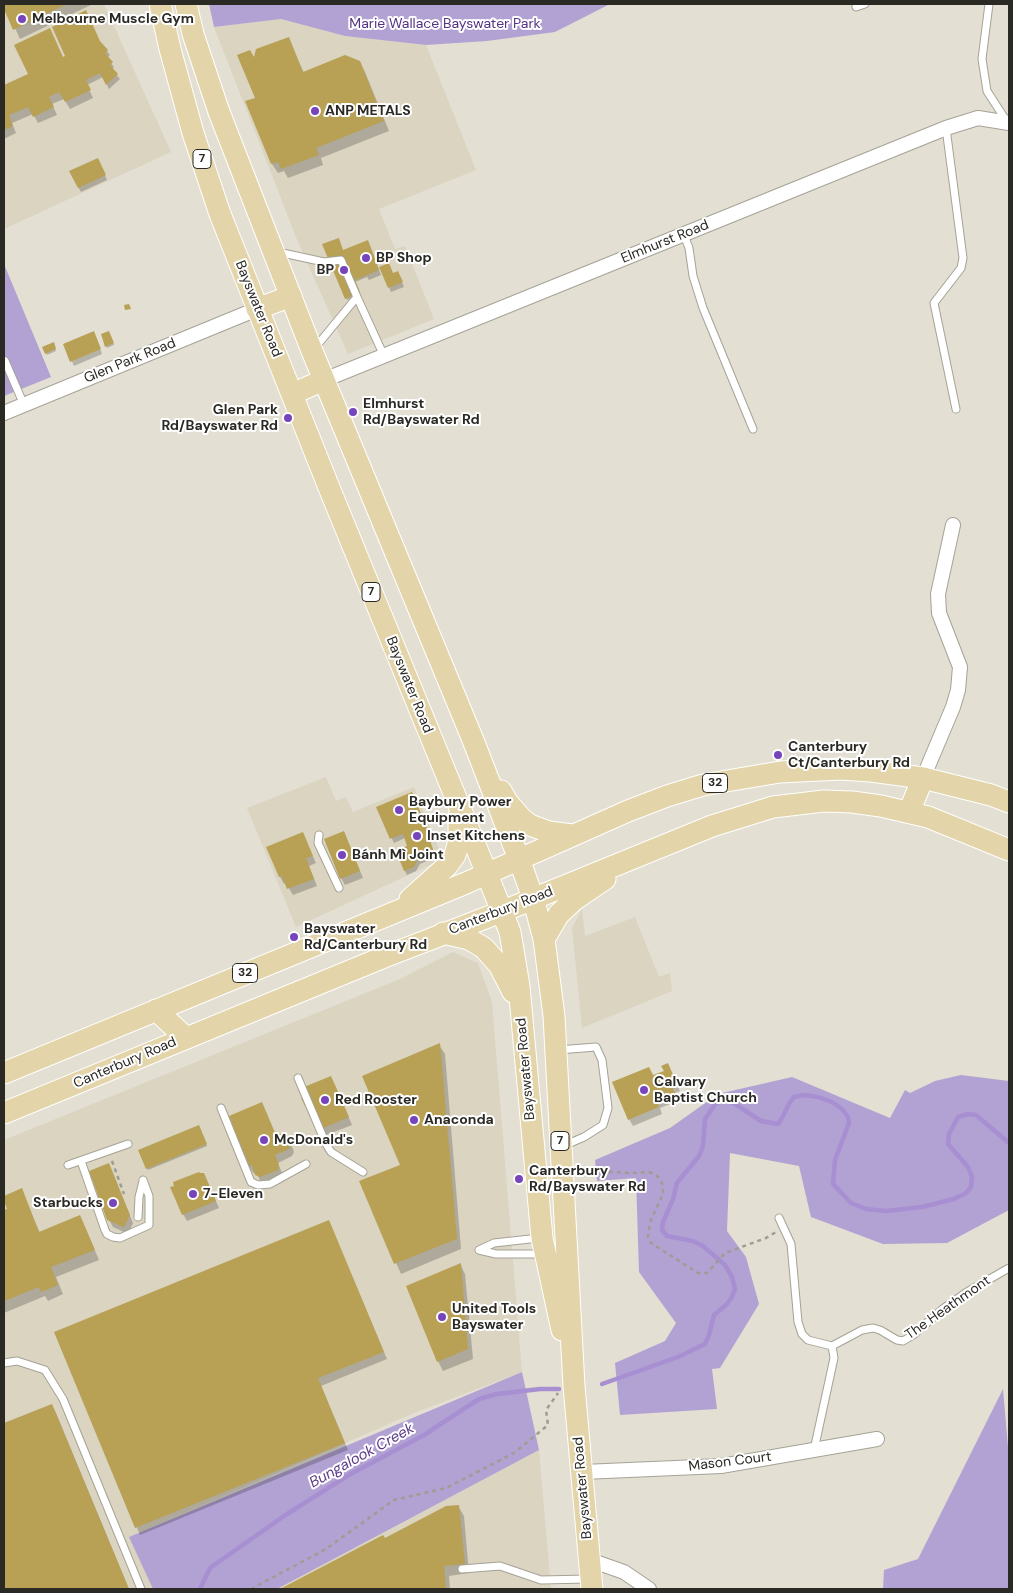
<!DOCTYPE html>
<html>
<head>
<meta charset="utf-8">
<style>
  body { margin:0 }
  #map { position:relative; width:1013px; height:1593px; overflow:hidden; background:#e3dfd3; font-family:"DM Sans",sans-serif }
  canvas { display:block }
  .frame { position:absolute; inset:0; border:5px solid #2a2924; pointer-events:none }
</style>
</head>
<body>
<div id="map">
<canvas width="1013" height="1593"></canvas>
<div class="frame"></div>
</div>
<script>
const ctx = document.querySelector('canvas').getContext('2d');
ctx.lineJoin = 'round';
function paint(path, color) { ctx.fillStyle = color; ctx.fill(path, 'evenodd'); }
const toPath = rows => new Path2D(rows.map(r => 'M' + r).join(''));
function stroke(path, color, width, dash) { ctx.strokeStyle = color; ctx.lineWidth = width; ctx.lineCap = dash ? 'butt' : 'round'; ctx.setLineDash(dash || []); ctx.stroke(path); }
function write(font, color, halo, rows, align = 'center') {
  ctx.font = font + ' "DM Sans",sans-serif'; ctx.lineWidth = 4; ctx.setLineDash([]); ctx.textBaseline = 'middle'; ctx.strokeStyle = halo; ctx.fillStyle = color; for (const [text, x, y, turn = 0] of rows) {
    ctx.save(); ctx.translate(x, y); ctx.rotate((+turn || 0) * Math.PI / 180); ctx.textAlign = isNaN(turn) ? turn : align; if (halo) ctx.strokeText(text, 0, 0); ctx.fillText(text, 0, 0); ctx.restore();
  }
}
const built = toPath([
  [4,4,104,4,171,152,4,229],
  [281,19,345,36,426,45,476,170,379,209,395,249,405,246,434,319,348,354,298,242,214,27],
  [326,777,336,801,346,797,353,812,414,787,443,859,296,927,247,808],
  [582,909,585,936,635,917,659,977,670,973,672,991,582,1028,572,928],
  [453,952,478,963,492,1002,522,1372,414,1413,130,1537,153,1589,4,1589,4,1140,400,979],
  [539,1450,551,1589,277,1589]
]);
const green = toPath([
  [209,4,610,4,555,32,487,41,426,45,345,36,281,19,214,27],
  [4,264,51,377,4,396],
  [961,1075,1009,1081,1009,1210,947,1243,883,1244,811,1217,799,1166,730,1153,727,1231,746,1257,759,1304,720,1368,712,1369,717,1409,620,1415,615,1363,665,1341,676,1323,639,1272,636,1178,597,1181,595,1160,670,1128,718,1094,792,1077,890,1118,905,1090,910,1093,935,1081],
  [522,1372,539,1450,277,1589,153,1589,129,1537],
  [1003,1389,1009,1459,1009,1589,883,1589,884,1570,918,1559]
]);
const shadow = toPath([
  [4,4,93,4,20,39],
  [288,38,304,73,360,62,365,72,389,131,321,158,323,165,288,178,284,171,278,173,272,164,247,102,256,98,255,59],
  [101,43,110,55,107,58,114,67,112,69,120,79,109,89,103,77,87,85,93,98,70,109,64,99,52,104,57,115,38,123,33,114,12,123,16,133,4,139,4,86,63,58],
  [100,164,107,180,81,192,70,172],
  [324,245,343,251,370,246,381,275,369,280,367,277,355,282,360,294,347,300],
  [393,274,400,277,404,287,391,292,389,287],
  [109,333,114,345,107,348,103,335],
  [96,337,102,354,74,366,65,345],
  [54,345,56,351,47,355,44,348],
  [414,798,432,842,430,843,435,854,434,858,420,864,416,871,407,875,405,871,409,847,405,838,394,843,378,807],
  [344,832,363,878,345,885,341,878],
  [306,841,316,863,309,866,317,886,293,895,286,883,284,884,280,877,268,848],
  [439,1045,445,1054,461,1249,401,1274,361,1182,401,1166],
  [671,1072,680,1091,675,1093,678,1101,660,1108,662,1114,633,1126,629,1119,653,1076],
  [335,1085,352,1125,326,1135,322,1128],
  [199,1126,207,1146,148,1170,139,1151],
  [277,1137,290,1141,294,1152,292,1156,278,1163,282,1173,281,1177,265,1183,261,1182,256,1172,253,1173,249,1166],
  [112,1172,133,1223,128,1234,113,1227,109,1220],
  [204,1174,219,1208,187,1221,183,1214],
  [21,1190,40,1233,80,1216,99,1260,56,1277,63,1294,48,1301,45,1296,4,1313,4,1212,9,1210,4,1197],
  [329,1222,387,1359,321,1386,348,1450,140,1535,56,1333],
  [460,1264,465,1274,473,1359,443,1371,438,1361],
  [52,1406,56,1413,129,1589,4,1589,4,1425],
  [458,1506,464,1516,469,1573,449,1576,450,1589,283,1589,383,1536,385,1540]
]);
const stream = toPath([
  [602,1384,678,1357,705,1344,709,1335,714,1315,727,1304,732,1297,735,1289,732,1277,725,1265,703,1246,693,1241,667,1236,662,1230,663,1222,673,1199,677,1183,699,1156,703,1146,705,1119,716,1103,729,1100,761,1121,778,1124,782,1118,790,1102,794,1097,804,1095,818,1097,832,1102,842,1109,848,1117,849,1123,835,1160,833,1184,851,1203,866,1209,886,1211,922,1207,954,1199,966,1193,971,1187,972,1177,968,1167,948,1144,949,1134,958,1117,968,1114,976,1115,1009,1143],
  [200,1589,210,1568,284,1516,347,1476,424,1435,479,1399,497,1394,540,1389,559,1389]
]);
const building = toPath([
  [4,4,67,4,13,30,4,9],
  [86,10,100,41,108,50,105,53,113,62,110,65,118,74,106,85,100,73,86,80,91,90,65,102,59,92,49,97,54,107,33,117,28,107,9,115,13,126,4,130,4,85,28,74,14,45,50,28,63,57,65,56,52,27],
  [289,37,303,72,345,55,360,61,384,121,316,148,319,155,281,169,278,162,271,164,245,101,255,98,237,55,250,50,254,57,256,49],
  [98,158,106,175,78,188,69,171],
  [339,238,343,250,368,240,379,270,355,280,360,292,345,299,322,244],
  [389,263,393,273,398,271,403,282,388,288,379,267],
  [129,304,131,309,125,310,124,305],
  [94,331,101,349,70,362,63,344],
  [109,331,114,343,105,347,101,334],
  [54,342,56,349,45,354,42,347],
  [412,792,431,837,429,838,433,849,432,853,418,859,414,867,404,871,396,851,407,846,403,834,390,839,376,807],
  [344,831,360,871,340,879,324,839],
  [303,832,313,856,306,858,314,879,287,889,282,876,279,877,266,847],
  [440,1043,457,1239,394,1264,359,1181,400,1165,362,1076],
  [668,1063,677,1084,672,1086,675,1093,657,1101,659,1107,628,1120,612,1082,649,1067,653,1075,664,1071,661,1066],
  [331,1076,349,1117,321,1129,311,1105,305,1106,301,1098,307,1095,304,1087],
  [262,1102,276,1135,286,1132,291,1144,289,1149,275,1155,279,1165,278,1170,260,1177,255,1175,252,1165,248,1167,229,1116],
  [199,1125,207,1144,146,1169,138,1150],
  [109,1163,130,1215,124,1227,107,1220,89,1171],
  [199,1172,200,1173,204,1173,216,1201,182,1215,170,1187,174,1186,173,1182],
  [22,1188,39,1232,80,1215,95,1250,51,1267,58,1285,41,1292,39,1287,4,1301,4,1210,7,1209,4,1201,4,1196],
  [329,1220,384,1352,318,1378,345,1443,135,1528,54,1332],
  [461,1263,468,1349,437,1362,406,1286],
  [52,1404,129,1589,4,1589,4,1423],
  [459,1505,465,1564,444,1566,446,1589,280,1589,383,1535,385,1538,446,1506]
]);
const path = toPath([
  [112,1161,124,1194],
  [585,1173,599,1171,630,1173,649,1172,656,1175,661,1180,663,1186,663,1194,650,1222,648,1237,651,1243,698,1273,707,1273,725,1253,766,1238,776,1232],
  [251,1589,326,1549,394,1500,446,1488,514,1453,548,1425,546,1410,558,1393]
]);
const lane = toPath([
  [989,4,982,59,987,91,1007,122],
  [856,7,865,4],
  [946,128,963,258,961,268,934,303,956,409],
  [684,235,689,248,693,276,703,308,753,429],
  [278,252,324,262,341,260,357,297,314,349],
  [357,297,384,356],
  [5,361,24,405],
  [319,835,318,843,339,888],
  [558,1050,596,1047,602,1060,608,1108,603,1125,584,1137,563,1146],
  [298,1078,326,1144,331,1152,363,1172],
  [221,1108,251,1182,258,1185,270,1184,306,1164],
  [81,1161,105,1230,107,1234,113,1237,120,1238,149,1225,149,1196,143,1180],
  [68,1165,128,1144],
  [138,1217,139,1197,143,1181],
  [779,1218,791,1244,798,1322,802,1334,808,1340,832,1346,834,1358,814,1450],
  [479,1250,496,1254,544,1254],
  [479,1250,494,1243,539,1238],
  [832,1346,862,1330,873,1328,880,1330,897,1340,903,1341,913,1335,944,1308,967,1292,1009,1268],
  [4,1363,17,1361,45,1370,63,1399,141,1589],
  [462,1569,500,1566,541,1580,588,1579]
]);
const street = toPath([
  [324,380,946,128,978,118,1009,123],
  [4,413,257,309],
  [923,778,953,707,958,690,960,667,939,613,938,594,953,525],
  [583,1472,721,1466,877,1439],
  [590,1560,624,1572,649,1589]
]);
const primary = toPath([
  [160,4,170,49,193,133,220,214,330,490,487,874,510,932,519,986,542,1238,562,1330],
  [186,4,193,34,219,112,312,351,473,740,519,859,533,898,544,939,554,1016,574,1386,592,1589],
  [257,309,291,296],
  [292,394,324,380],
  [501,791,508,803,521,818,530,825,549,832,572,835],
  [909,812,923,778],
  [410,899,447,866,455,855,459,841,459,816],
  [443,933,469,939,484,948,499,965,513,992],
  [544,939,559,914,574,900,605,879],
  [156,1010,186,1038],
  [4,1073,466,883,628,811,667,796,703,785,780,772,841,769,871,771,923,778,991,795,1009,802],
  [4,1113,384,957,501,912,712,826,773,807,824,801,852,802,881,806,928,817,1009,850]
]);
const markers = [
  [22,19,5,"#7844bb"],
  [315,111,5,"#7844bb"],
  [366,258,5,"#7844bb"],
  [344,270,5,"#7844bb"],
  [353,412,5,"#7844bb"],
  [288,418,5,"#7844bb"],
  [778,755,5,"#7844bb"],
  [399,810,5,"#7844bb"],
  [417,836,5,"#7844bb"],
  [342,855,5,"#7844bb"],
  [294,937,5,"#7844bb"],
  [644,1090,5,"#7844bb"],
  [325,1100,5,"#7844bb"],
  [414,1120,5,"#7844bb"],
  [264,1140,5,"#7844bb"],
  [519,1179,5,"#7844bb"],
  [193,1194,5,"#7844bb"],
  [113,1203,5,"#7844bb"],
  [442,1317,5,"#7844bb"]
];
const shields = [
  [202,159,18],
  [371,592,18],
  [715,783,25],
  [245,973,25],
  [560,1141,18]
];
const shieldNames = [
  ["7",202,159],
  ["7",371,592],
  ["32",715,783],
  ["32",245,973],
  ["7",560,1141]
];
const poiNames = [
  ["Melbourne Muscle Gym",32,19],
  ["ANP METALS",325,111],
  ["BP Shop",376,258],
  ["BP",334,270,"right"],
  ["Elmhurst",363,404],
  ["Rd/Bayswater Rd",363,420],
  ["Glen Park",278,410,"right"],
  ["Rd/Bayswater Rd",278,426,"right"],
  ["Canterbury",788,747],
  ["Ct/Canterbury Rd",788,763],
  ["Baybury Power",409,802],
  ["Equipment",409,818],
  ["Inset Kitchens",427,836],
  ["Bánh Mì Joint",352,855],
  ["Bayswater",304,929],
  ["Rd/Canterbury Rd",304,945],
  ["Calvary",654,1082],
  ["Baptist Church",654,1098],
  ["Red Rooster",335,1100],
  ["Anaconda",424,1120],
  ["McDonald's",274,1140],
  ["Canterbury",529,1171],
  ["Rd/Bayswater Rd",529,1187],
  ["7-Eleven",203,1194],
  ["Starbucks",103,1203,"right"],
  ["United Tools",452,1309],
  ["Bayswater",452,1325]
];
const parkNames = [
  ["Marie Wallace Bayswater Park",445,24]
];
const streetNames = [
  ["Elmhurst Road",665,242,-22],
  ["Bayswater Road",258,309,68],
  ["Glen Park Road",130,361,-22],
  ["Bayswater Road",409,685,68],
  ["Canterbury Road",501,911,-21],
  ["Canterbury Road",125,1063,-23],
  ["Bayswater Road",526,1069,-95],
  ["The Heathmont",948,1308,-35],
  ["Mason Court",730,1462,-7],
  ["Bayswater Road",583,1488,-95]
];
const waterNames = [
  ["Bungalook Creek",362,1456,-29]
];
paint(built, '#dad4c1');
paint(green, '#b2a2d3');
paint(shadow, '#0003');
stroke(stream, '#a78fd2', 4.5);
paint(building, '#b8a055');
stroke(lane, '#a5a296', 9);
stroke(street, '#a5a296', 16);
stroke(primary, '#fff', 23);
stroke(path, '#9f9c93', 2.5, [4, 4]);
stroke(lane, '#fff', 7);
stroke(street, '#fff', 14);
stroke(primary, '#e3d5a9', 21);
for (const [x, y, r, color] of markers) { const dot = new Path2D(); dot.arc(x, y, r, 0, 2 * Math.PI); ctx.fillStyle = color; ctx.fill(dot); stroke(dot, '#fff', 2); }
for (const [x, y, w] of shields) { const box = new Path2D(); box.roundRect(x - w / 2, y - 9.5, w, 19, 4); ctx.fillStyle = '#fff'; ctx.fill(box); stroke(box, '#2a2924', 1); }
write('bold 12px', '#2a2924', null, shieldNames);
write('bold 14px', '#2a2924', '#fff', poiNames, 'left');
write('14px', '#553383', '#fff', parkNames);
write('14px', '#2a2924', '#fff', streetNames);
write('italic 15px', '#5c3a8a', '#fff', waterNames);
</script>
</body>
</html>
